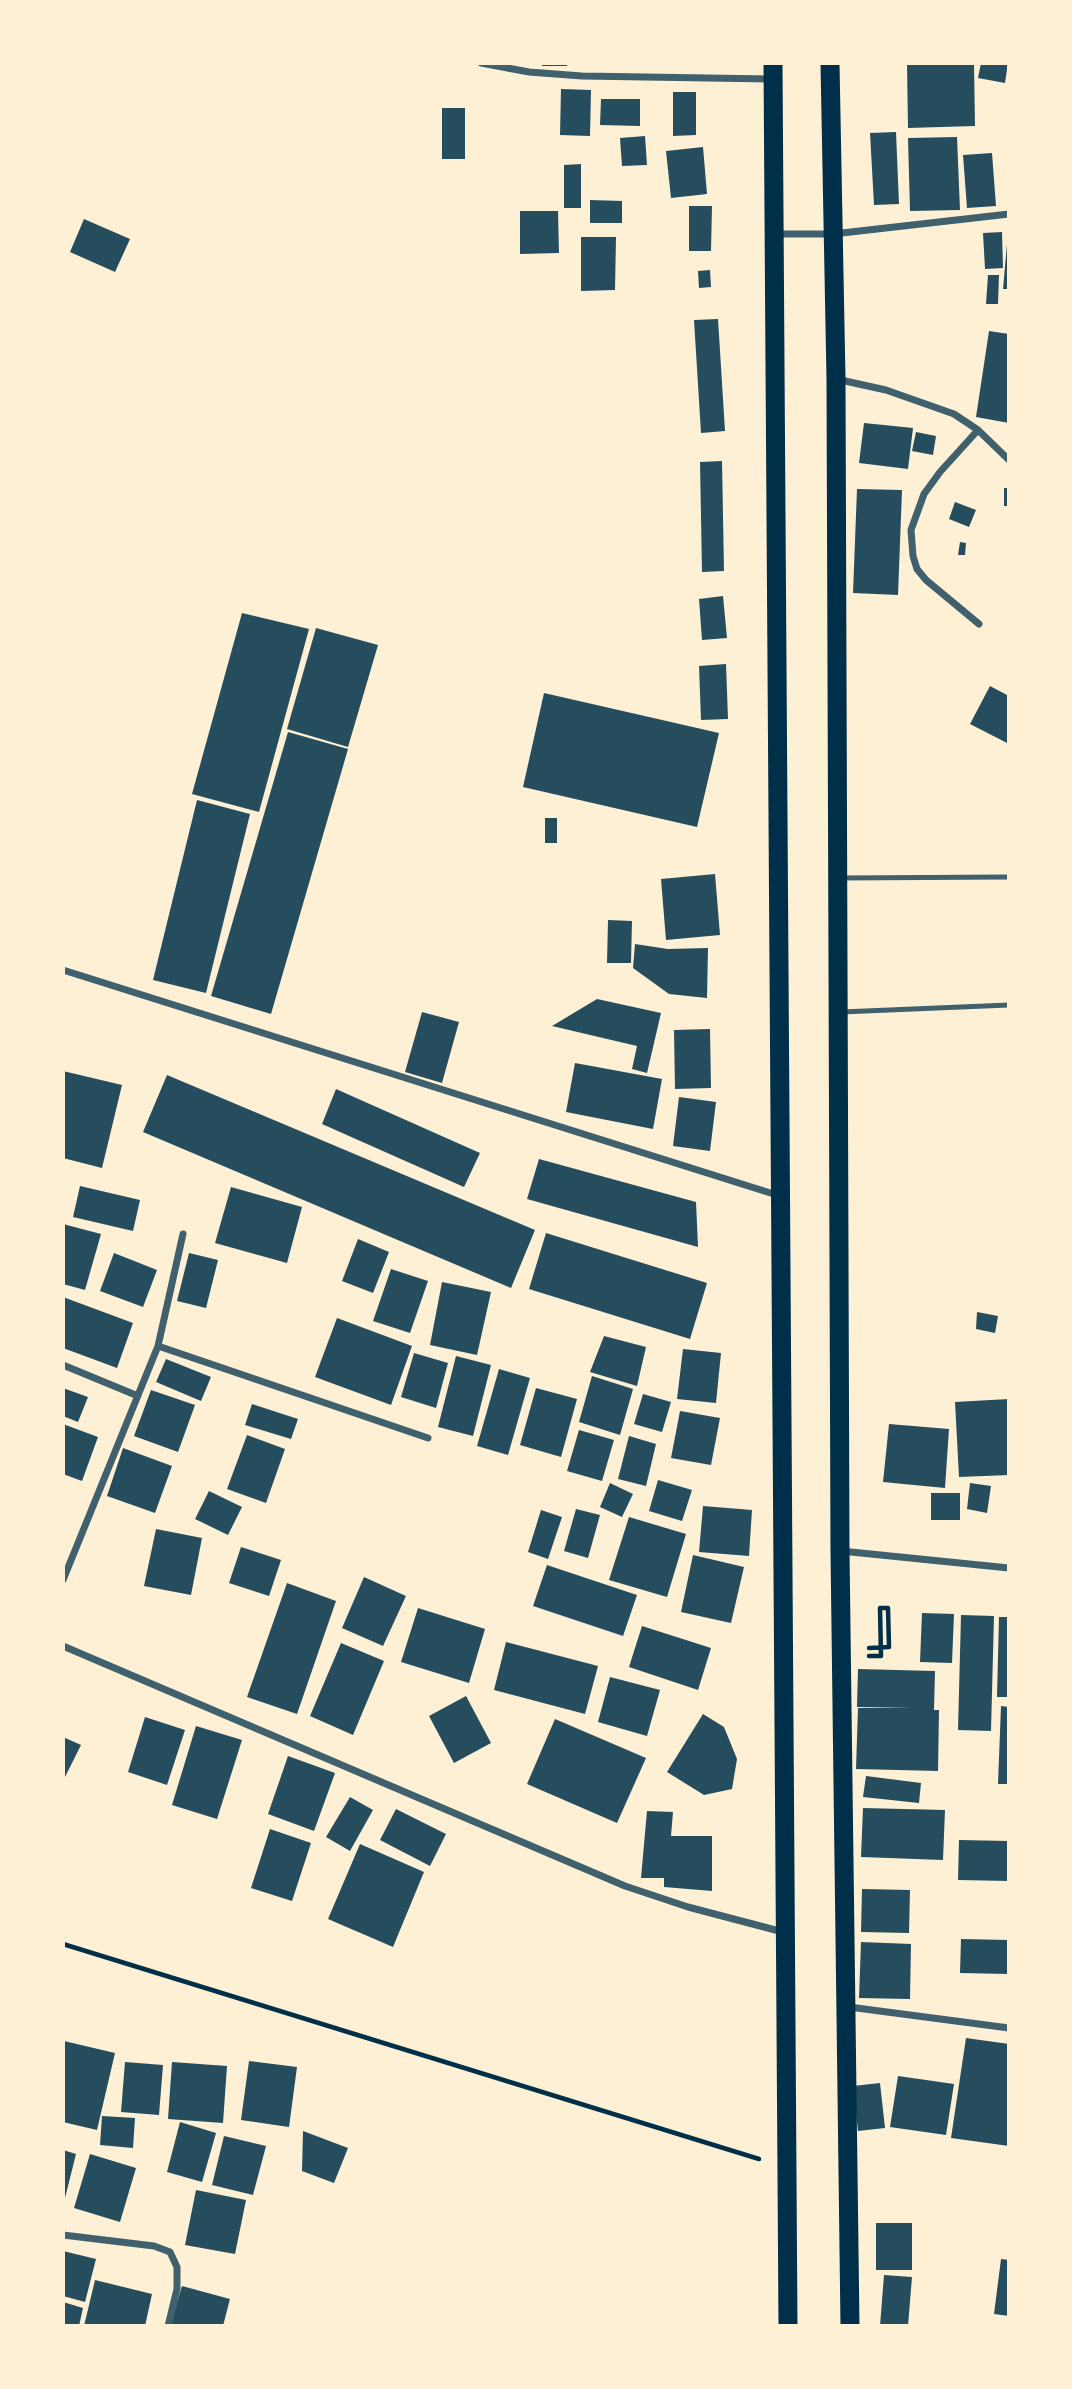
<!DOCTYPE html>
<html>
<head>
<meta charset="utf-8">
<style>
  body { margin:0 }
  #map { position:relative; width:1072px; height:2389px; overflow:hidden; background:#fdf0d5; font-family:"Alegreya Sans",sans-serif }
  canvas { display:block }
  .frame { position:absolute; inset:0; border:65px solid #fdf0d5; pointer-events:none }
</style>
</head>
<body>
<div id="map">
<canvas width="1072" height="2389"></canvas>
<div class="frame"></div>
</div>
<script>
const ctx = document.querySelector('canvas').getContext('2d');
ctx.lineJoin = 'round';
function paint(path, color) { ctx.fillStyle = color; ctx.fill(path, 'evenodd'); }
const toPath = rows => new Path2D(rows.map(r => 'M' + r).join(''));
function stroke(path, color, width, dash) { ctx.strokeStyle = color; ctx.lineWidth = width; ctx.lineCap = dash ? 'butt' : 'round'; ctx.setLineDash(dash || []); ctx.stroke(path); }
const building = toPath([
  [542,63,567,63,567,66,542,66],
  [907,63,974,63,975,126,908,128],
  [981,63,1008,63,1005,83,978,78],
  [561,89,591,90,590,136,560,135],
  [673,92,696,92,696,135,673,136],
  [601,99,640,99,640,126,600,125],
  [442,108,465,108,465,159,442,159],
  [896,132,899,204,874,205,870,133],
  [645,136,647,165,622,166,620,138],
  [957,137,960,210,910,211,908,138],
  [703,147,707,194,671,198,666,151],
  [992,153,996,206,967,208,963,155],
  [581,164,581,208,564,208,564,165],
  [590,200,622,201,622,223,590,223],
  [689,206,712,206,711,251,689,251],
  [520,211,558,211,559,253,520,254],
  [84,219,130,239,115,272,70,252],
  [1002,232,1003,268,985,269,983,233],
  [581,237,616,237,615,290,581,291],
  [1007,244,1009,244,1009,289,1003,289],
  [710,270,711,287,699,288,698,271],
  [988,275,999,275,998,304,986,304],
  [718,319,725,431,701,433,694,320],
  [989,331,1009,334,1009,423,976,417],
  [864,423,913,428,908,469,859,463],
  [916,432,936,436,933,455,912,451],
  [722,461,724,571,702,572,700,462],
  [1004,488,1009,488,1009,506,1004,506],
  [857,489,902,490,898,595,853,593],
  [955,502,976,510,969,527,949,519],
  [960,542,966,543,965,555,958,555],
  [723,596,727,638,702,640,699,599],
  [242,613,309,629,259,812,192,794],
  [316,628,378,645,348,747,287,729],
  [726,664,728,719,701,720,699,666],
  [990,686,1009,696,1009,744,970,724],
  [544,693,719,733,697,827,523,787],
  [288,732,348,749,271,1014,211,996],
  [197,800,250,814,206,993,153,980],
  [545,818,557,818,557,843,545,843],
  [715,874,720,935,666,940,661,879],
  [608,920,632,921,631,963,607,963],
  [635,944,668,949,708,948,707,998,669,994,633,968],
  [597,999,661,1013,647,1073,632,1069,637,1046,552,1026],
  [422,1012,459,1022,442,1083,405,1072],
  [710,1029,711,1088,675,1089,674,1030],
  [575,1063,662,1079,653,1129,566,1112],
  [63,1071,122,1085,102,1168,63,1158],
  [167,1075,535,1230,511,1288,143,1132],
  [336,1089,480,1153,464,1187,322,1124],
  [679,1097,716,1102,710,1151,673,1146],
  [539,1159,696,1202,698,1247,527,1199],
  [80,1186,140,1200,133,1231,73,1217],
  [231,1187,302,1207,287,1263,215,1243],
  [63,1224,101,1234,85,1290,63,1284],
  [546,1233,707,1283,690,1339,529,1289],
  [358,1239,389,1252,373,1293,342,1281],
  [114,1253,157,1270,143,1307,100,1291],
  [189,1253,218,1260,206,1308,177,1301],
  [391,1269,428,1281,410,1333,373,1321],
  [442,1282,491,1292,477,1355,430,1345],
  [63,1297,133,1323,117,1368,63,1348],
  [977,1312,998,1316,995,1333,976,1329],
  [337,1318,412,1346,391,1405,315,1377],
  [604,1336,646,1347,637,1386,590,1372],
  [683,1349,721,1353,716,1403,677,1399],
  [414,1353,448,1363,436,1408,401,1397],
  [456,1356,491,1365,473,1436,438,1427],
  [166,1359,211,1377,201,1401,156,1382],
  [499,1369,530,1378,508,1455,477,1446],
  [592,1376,633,1389,620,1435,579,1422],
  [63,1388,88,1397,78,1422,63,1416],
  [536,1388,577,1399,561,1457,520,1445],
  [151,1390,195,1405,178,1452,134,1436],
  [643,1394,671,1402,662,1432,634,1424],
  [1009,1399,1009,1475,959,1477,955,1402],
  [252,1404,298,1419,291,1439,245,1425],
  [680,1411,720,1418,711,1465,671,1458],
  [63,1424,98,1437,82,1481,63,1474],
  [889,1424,949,1429,945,1488,883,1482],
  [579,1430,614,1440,602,1481,567,1471],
  [247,1435,285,1449,266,1503,227,1489],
  [629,1436,656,1444,646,1486,618,1479],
  [123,1448,172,1466,155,1513,107,1496],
  [658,1480,692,1490,682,1521,649,1511],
  [610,1483,633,1494,622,1517,600,1507],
  [970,1483,991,1486,987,1513,967,1509],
  [209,1491,242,1507,228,1535,195,1519],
  [931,1493,960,1493,960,1520,931,1520],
  [703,1506,752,1510,749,1556,699,1552],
  [576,1509,600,1515,588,1558,564,1551],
  [541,1510,562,1517,548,1559,528,1552],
  [629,1517,686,1534,667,1597,609,1580],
  [156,1529,202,1538,191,1595,144,1586],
  [241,1547,281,1560,269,1596,229,1583],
  [693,1555,744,1567,731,1623,681,1612],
  [547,1565,637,1595,623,1636,533,1606],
  [364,1577,406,1596,383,1646,342,1628],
  [287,1583,336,1601,297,1714,247,1697],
  [418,1608,485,1629,469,1683,401,1662],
  [922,1613,954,1614,952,1663,920,1662],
  [961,1615,994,1616,991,1731,958,1730],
  [999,1617,1009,1617,1009,1697,997,1697],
  [642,1626,711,1648,698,1690,629,1667],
  [506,1642,598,1666,585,1714,494,1690],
  [341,1643,384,1661,353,1735,310,1716],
  [858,1669,935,1671,934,1710,939,1710,938,1771,856,1769,858,1708,913,1708,857,1707],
  [610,1677,660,1690,647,1736,598,1722],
  [466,1696,491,1743,454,1763,429,1716],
  [1001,1706,1009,1707,1009,1784,998,1784],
  [703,1714,724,1727,737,1759,732,1789,704,1795,667,1772],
  [145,1717,185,1730,167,1785,128,1772],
  [555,1719,646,1758,617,1823,527,1784],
  [196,1726,242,1740,217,1819,172,1805],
  [63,1737,81,1745,63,1781],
  [288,1756,335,1773,314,1831,268,1814],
  [866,1776,921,1783,919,1803,863,1797],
  [350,1797,373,1810,350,1851,326,1837],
  [863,1808,945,1810,943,1860,861,1857],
  [396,1809,446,1834,430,1866,380,1840],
  [647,1811,673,1812,671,1836,712,1836,712,1891,664,1887,664,1878,641,1878],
  [270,1829,311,1843,292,1901,251,1888],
  [959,1840,1009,1841,1009,1881,958,1880],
  [360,1844,424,1872,393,1947,328,1919],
  [862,1889,910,1890,909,1933,861,1932],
  [961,1939,1009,1940,1009,1974,960,1973],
  [861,1942,911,1944,910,1999,859,1998],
  [966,2038,1009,2044,1009,2146,951,2138],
  [64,2041,115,2053,97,2130,63,2122],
  [249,2061,297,2067,289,2127,241,2120],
  [125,2062,163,2065,159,2115,121,2112],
  [172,2062,227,2066,223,2123,168,2119],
  [898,2076,954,2084,946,2135,890,2127],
  [880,2083,885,2128,858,2131,853,2086],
  [102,2116,135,2118,133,2148,100,2145],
  [180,2122,216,2133,202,2182,167,2172],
  [303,2131,348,2148,334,2183,302,2171],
  [224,2136,266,2146,253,2195,212,2185],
  [63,2150,76,2154,64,2202,63,2202],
  [90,2154,136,2168,120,2222,74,2208],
  [196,2190,246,2200,235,2254,185,2245],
  [876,2223,912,2223,912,2270,876,2270],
  [63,2251,96,2259,85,2302,63,2296],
  [1001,2259,1009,2260,1009,2316,994,2314],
  [884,2275,912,2277,908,2326,880,2326],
  [95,2280,152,2294,145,2326,84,2326],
  [182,2286,230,2299,223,2326,170,2326],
  [63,2302,83,2308,79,2326,63,2326]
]);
const path = toPath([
  [869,1648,889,1647,888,1608,880,1608,881,1656,869,1656],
  [63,1944,759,2159]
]);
const service = toPath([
  [840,878,1009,877],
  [841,1012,1009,1005]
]);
const minor = toPath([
  [481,63,529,72,582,76,770,79],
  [776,234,833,234,1009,214],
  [836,379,886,390,954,414,978,430,1009,460],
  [978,430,940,472,924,494,911,530,913,556,917,569,926,580,979,624],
  [63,970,780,1196],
  [158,1346,428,1438],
  [63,1365,138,1396],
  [841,1551,1009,1568],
  [63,1580,158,1346,183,1234],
  [63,1646,625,1886,688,1907,783,1932],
  [849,2007,1009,2028],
  [63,2235,154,2246,170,2252,177,2267,177,2289,168,2326]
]);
const trunk = toPath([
  [773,63,788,2326],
  [830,63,836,379,840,1551,850,2326]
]);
paint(building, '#264d5e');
stroke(path, '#003049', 4.5);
stroke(service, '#3f606c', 5);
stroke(minor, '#3f606c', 7);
stroke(trunk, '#003049', 19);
</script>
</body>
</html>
